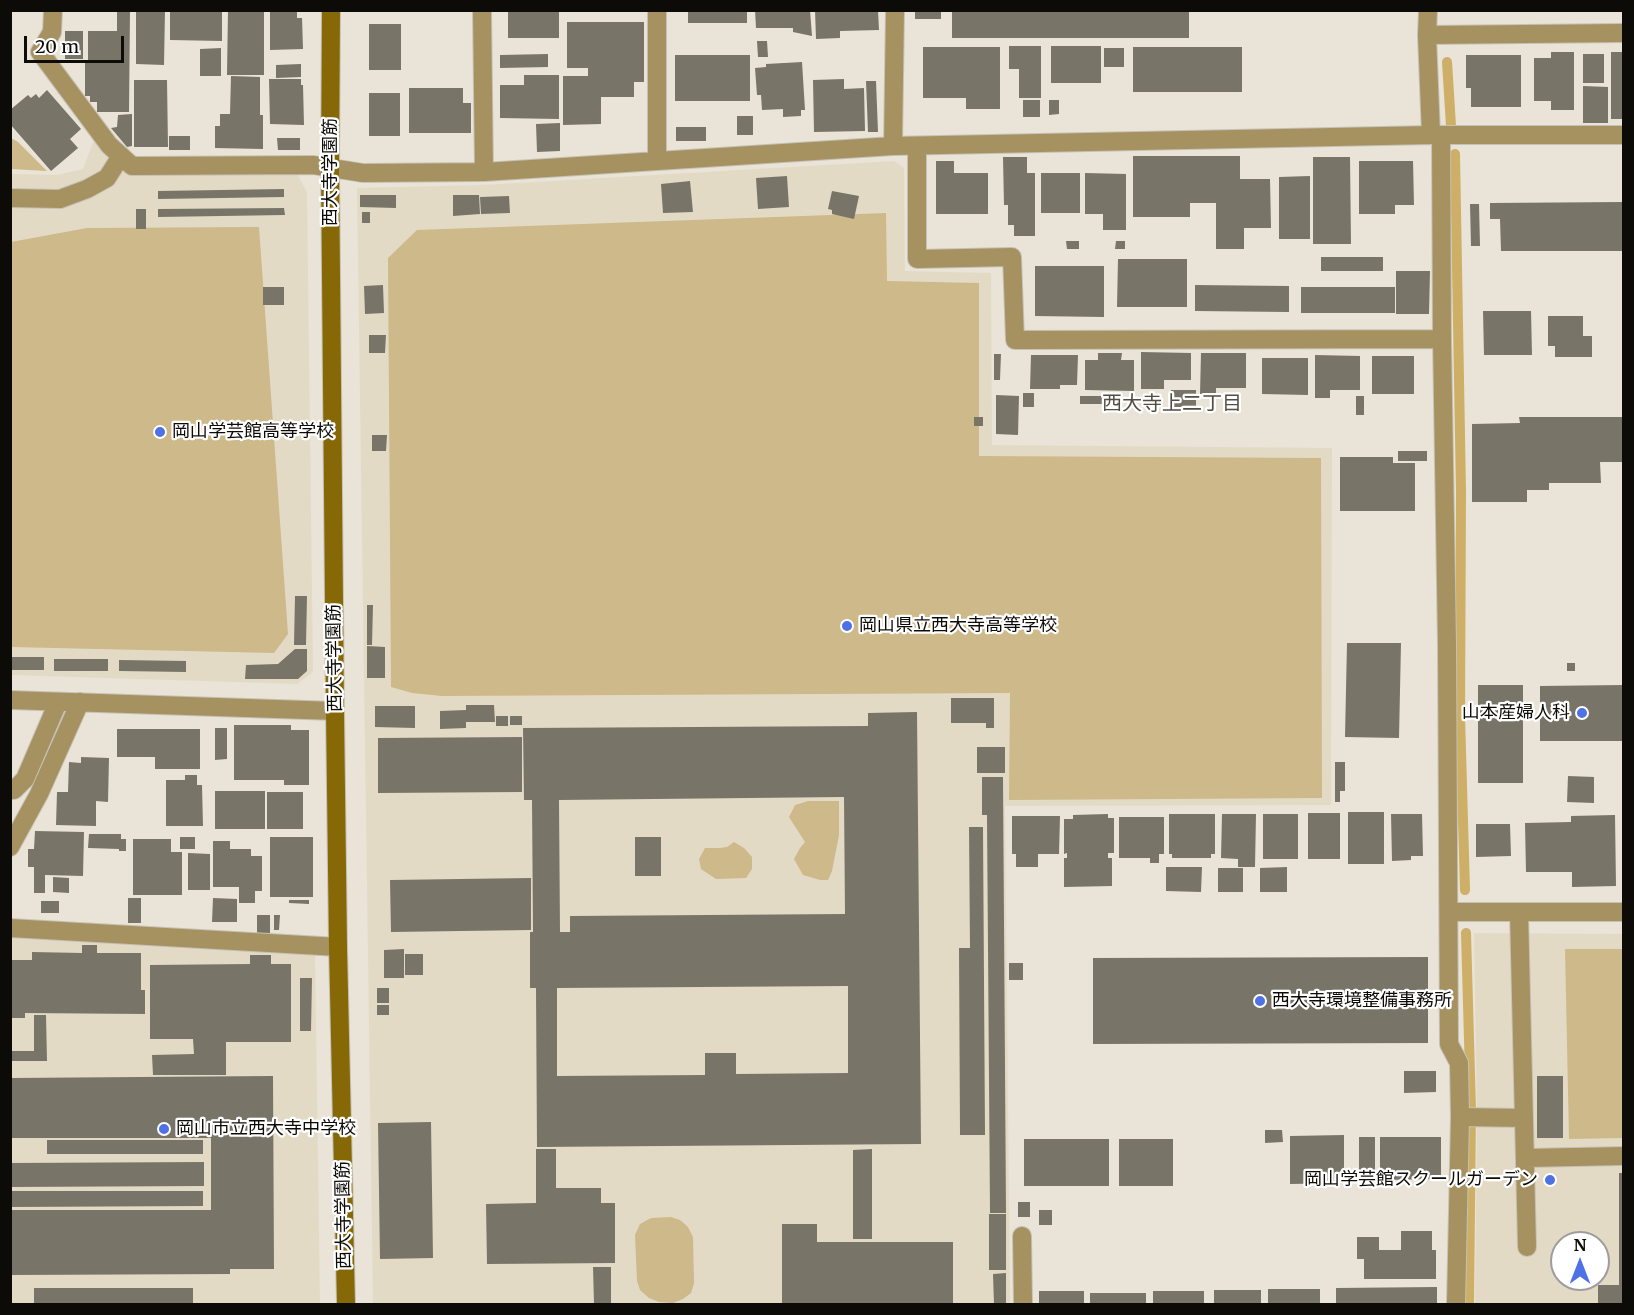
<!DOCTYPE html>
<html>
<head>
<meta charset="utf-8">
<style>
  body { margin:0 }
  #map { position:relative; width:1634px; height:1315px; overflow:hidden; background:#e9e4d7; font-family:Merriweather,serif }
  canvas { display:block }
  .frame { position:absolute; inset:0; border:12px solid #0d0b07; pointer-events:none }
  .north { position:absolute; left:1550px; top:1231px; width:60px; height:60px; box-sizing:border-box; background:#fff; border:2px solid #9e9d9c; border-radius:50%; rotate:0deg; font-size:16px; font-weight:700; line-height:24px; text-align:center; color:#0d0b07 }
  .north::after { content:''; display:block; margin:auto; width:21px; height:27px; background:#4e72e6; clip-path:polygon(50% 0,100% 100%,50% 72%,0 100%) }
  .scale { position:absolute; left:24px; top:36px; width:100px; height:27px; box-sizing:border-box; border:3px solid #0d0b07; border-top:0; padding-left:8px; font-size:18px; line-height:21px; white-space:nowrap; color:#0d0b07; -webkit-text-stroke:4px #fff; paint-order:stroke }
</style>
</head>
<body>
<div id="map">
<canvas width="1634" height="1315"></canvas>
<div class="frame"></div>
<div class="north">N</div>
<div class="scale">20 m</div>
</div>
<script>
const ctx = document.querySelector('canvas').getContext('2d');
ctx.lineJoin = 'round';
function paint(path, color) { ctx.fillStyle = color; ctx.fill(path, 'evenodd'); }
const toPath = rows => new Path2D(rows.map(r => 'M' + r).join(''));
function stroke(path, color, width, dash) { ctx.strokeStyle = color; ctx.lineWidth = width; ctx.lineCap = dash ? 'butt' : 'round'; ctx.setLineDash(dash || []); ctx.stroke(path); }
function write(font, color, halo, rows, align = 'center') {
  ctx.font = font + ' Merriweather,"Noto Sans JP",serif'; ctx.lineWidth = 4.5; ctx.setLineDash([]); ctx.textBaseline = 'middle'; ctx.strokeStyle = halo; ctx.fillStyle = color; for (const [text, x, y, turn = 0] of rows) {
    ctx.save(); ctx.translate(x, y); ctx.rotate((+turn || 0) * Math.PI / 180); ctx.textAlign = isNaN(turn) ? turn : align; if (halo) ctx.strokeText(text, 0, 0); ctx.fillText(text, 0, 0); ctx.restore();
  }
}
const built = toPath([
  [94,140,127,175,297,174,307,192,313,672,297,684,11,675,11,174,57,175,83,169],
  [894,161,904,168,905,271,991,273,992,445,1332,448,1331,805,1005,806,1010,1304,373,1304,357,188,483,185],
  [1474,933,1623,934,1623,1304,1475,1304,1477,1117],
  [1562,1243,1598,1243,1598,1279,1562,1279],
  [10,934,315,954,320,1304,11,1304]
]);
const green = toPath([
  [11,138,18,142,47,171,11,169],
  [886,213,887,281,979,283,979,456,1321,458,1322,798,1009,800,1010,693,442,696,412,693,391,687,388,258,417,230],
  [259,227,288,634,274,653,11,647,11,242,87,228],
  [808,801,839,801,839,835,832,871,828,880,820,880,803,875,794,859,800,848,805,842,789,817,795,805],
  [734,842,744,848,752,857,752,869,746,878,716,879,701,869,699,859,705,848,720,848,727,847],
  [1565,949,1623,949,1623,1138,1569,1139],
  [671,1217,680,1220,688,1227,693,1237,694,1283,691,1293,683,1299,673,1303,659,1302,649,1298,640,1290,637,1281,635,1235,640,1224,651,1218]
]);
const stream = toPath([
  [1447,62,1451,126],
  [1455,154,1461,492,1460,716,1465,890],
  [1466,933,1471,1110,1469,1304]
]);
const building = toPath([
  [117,10,130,10,129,112,97,112,97,102,90,102,90,96,85,96,85,60,88,60,88,31,117,31],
  [136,10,165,10,164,65,136,64],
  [170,10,222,10,222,41,170,40],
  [228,10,264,10,264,75,227,75],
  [270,10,297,10,297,18,302,18,303,49,270,50],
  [508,10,559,10,559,38,508,38],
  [688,10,747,10,747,23,688,23],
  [755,10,810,10,812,36,793,32,793,28,756,28],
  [815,10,878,10,879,30,840,31,840,38,816,39],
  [915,10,941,10,941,19,915,19],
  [952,10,1189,10,1189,38,952,38],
  [567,22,644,22,644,82,634,82,634,97,601,97,601,124,563,125,563,76,588,76,588,68,567,68],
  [369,24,401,24,401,70,369,70],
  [65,31,83,31,83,59,65,59],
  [757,41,767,41,768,57,758,57],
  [1009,46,1041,46,1041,98,1019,98,1019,69,1009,69],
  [1051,46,1101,46,1101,83,1051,83],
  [923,47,1000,47,1000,109,966,109,966,98,923,98],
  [1133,47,1242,47,1242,92,1133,92],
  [221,48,221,76,200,76,200,49],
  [1104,48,1124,48,1124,67,1104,67],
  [1551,52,1574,52,1574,110,1551,110,1551,101,1534,101,1534,58,1551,58],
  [1611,52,1624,52,1624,119,1611,119],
  [548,54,548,67,500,68,500,55],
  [1583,54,1604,54,1604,83,1583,83],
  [675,55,750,55,750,101,675,101],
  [1466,55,1521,55,1521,107,1471,107,1471,88,1466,88],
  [802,62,805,110,801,110,801,116,783,117,783,109,762,110,761,95,757,95,755,68,766,67,766,64],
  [301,64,301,77,276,78,276,65],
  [524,75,559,75,559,119,500,118,500,85,524,85],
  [231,76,260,77,260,115,263,115,263,149,215,148,215,126,220,126,220,114,230,114],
  [269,79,301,79,301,85,303,85,304,125,270,124],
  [844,79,844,89,864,88,865,131,814,132,813,80],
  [134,80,167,80,168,147,134,147],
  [866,81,876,81,878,132,868,132],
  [1583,86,1608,87,1608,123,1583,123],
  [409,88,463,88,463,103,471,103,471,133,409,133],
  [47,90,81,129,70,139,78,148,51,171,10,124,10,110,28,95,31,98,36,94,39,98],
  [369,93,400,93,400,136,369,136],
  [1023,100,1040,100,1040,117,1023,117],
  [1049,100,1059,100,1059,114,1049,115],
  [132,114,132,146,127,147,111,128,117,127,118,115],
  [737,116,753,116,753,135,737,135],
  [560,123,560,151,537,152,536,124],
  [676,127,706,127,706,141,676,141],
  [169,136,190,136,190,150,169,150],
  [277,138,300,138,300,150,278,150],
  [1133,156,1240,156,1240,179,1270,179,1271,228,1244,228,1244,249,1216,249,1216,203,1190,203,1190,217,1133,217],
  [1003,157,1027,157,1027,173,1035,173,1035,236,1014,236,1014,225,1008,225,1008,205,1004,205],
  [1313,157,1350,157,1351,244,1313,244],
  [936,161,954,161,954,173,988,173,988,214,936,214],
  [1359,161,1413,161,1414,205,1395,205,1395,214,1359,214],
  [1041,173,1080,173,1080,213,1041,213],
  [1085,173,1126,174,1126,230,1103,230,1103,214,1085,214],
  [787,176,789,207,758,209,756,178],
  [1310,176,1310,239,1279,239,1279,177],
  [690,181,693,212,663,213,661,184],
  [284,189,284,197,158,199,158,191],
  [832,191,859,196,854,219,832,214,832,210,828,209],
  [360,195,396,195,396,208,360,207],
  [453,195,479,195,480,214,453,216],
  [509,196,510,213,481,214,480,197],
  [1624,202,1624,251,1501,251,1500,219,1490,219,1490,203],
  [1470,204,1479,204,1480,246,1471,246],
  [284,208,285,215,158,217,158,209],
  [136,209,146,209,146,229,136,229],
  [362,212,370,212,370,223,362,223],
  [1066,241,1079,241,1079,249,1067,249],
  [1116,241,1125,241,1125,249,1115,249],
  [1321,257,1383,257,1383,271,1321,271],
  [1118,259,1187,259,1187,307,1117,307],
  [1035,266,1104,266,1104,317,1035,316],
  [1396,271,1430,271,1429,314,1396,314],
  [383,285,384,313,365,314,364,286],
  [1195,285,1289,286,1289,312,1195,311],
  [263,287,284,287,284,305,263,305],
  [1301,287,1395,287,1395,313,1301,313],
  [1483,311,1531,311,1532,355,1484,355],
  [1548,316,1583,316,1583,336,1592,336,1592,357,1555,357,1555,346,1548,346],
  [369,335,386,335,385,353,369,353],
  [1141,352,1191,353,1191,380,1164,380,1164,389,1141,389],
  [1098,353,1122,353,1121,360,1134,360,1134,391,1085,390,1085,360,1098,360],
  [1201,353,1246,353,1246,388,1216,388,1216,394,1200,394],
  [994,354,1001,354,1000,380,994,380],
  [1031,355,1078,355,1077,385,1060,385,1060,389,1030,389],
  [1315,355,1360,356,1360,390,1330,390,1330,398,1315,398],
  [1372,356,1414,356,1414,394,1372,394],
  [1262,358,1308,358,1308,395,1262,394],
  [1171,390,1196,390,1196,411,1171,411],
  [1023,393,1034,393,1034,407,1023,407],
  [996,395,1019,396,1018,435,996,434],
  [1080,396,1104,396,1104,404,1080,404],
  [1356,396,1364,396,1364,415,1356,415],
  [974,417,983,417,983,426,974,426],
  [1519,417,1624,417,1624,462,1600,462,1601,483,1549,483,1549,490,1527,490,1527,502,1472,502,1472,424,1520,423],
  [372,435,387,435,386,451,372,451],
  [1398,451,1427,451,1427,461,1398,461],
  [1340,457,1393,457,1393,463,1415,463,1415,511,1340,511],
  [295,596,307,596,306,645,294,645],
  [367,605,373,605,372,645,367,645],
  [1347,643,1401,643,1399,738,1345,737],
  [367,646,385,647,385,678,367,678],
  [295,649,307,649,307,671,298,679,245,679,246,665,278,664],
  [10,657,44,657,44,670,10,670],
  [54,659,108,659,108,671,54,671],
  [119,660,186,661,186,672,119,671],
  [1567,663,1575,663,1575,671,1567,671],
  [1478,685,1523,685,1523,783,1478,783],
  [1624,685,1624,741,1540,741,1540,686],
  [951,698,994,698,994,728,986,728,986,723,951,723],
  [466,705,494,705,495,722,466,722,466,728,440,729,440,711,466,710],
  [375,706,415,706,415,728,375,727],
  [917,712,921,1144,537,1147,536,988,530,988,530,932,533,932,532,800,524,800,523,728,868,726,868,713],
  [844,797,845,914,570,916,570,932,560,932,559,800],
  [848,986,848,1073,736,1074,736,1053,705,1053,705,1075,557,1076,557,988],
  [496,716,508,716,508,726,496,726],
  [510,716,522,716,522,725,510,725],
  [234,725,291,725,291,730,309,730,309,785,284,785,284,780,234,780],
  [215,728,227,728,227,759,215,760],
  [117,729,200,729,200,769,155,769,155,757,117,757],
  [522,737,522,792,378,793,378,738],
  [977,747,1005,747,1005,773,977,773],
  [81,757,109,758,108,802,96,801,96,826,56,825,57,792,68,792,69,762,81,763],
  [1335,762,1345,762,1345,791,1340,791,1340,802,1335,802],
  [185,775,197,775,197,785,202,785,203,826,166,826,166,780,185,780],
  [1568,776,1594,777,1594,803,1567,802],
  [982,777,1003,777,1006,1213,990,1213,987,815,982,815],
  [215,791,265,791,265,829,215,829],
  [267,792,303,792,303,829,267,829],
  [1348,812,1384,812,1384,864,1348,864],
  [1308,813,1340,813,1340,859,1308,859],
  [1108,814,1108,818,1114,818,1114,853,1108,853,1108,858,1112,858,1112,886,1064,887,1064,858,1067,858,1067,853,1064,854,1064,819,1073,819,1073,815],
  [1169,814,1215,814,1215,854,1211,854,1211,858,1172,858,1172,854,1169,854],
  [1222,814,1256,814,1255,867,1238,867,1238,859,1221,858],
  [1263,814,1298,814,1298,859,1263,859],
  [1391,814,1422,814,1423,856,1411,856,1411,860,1392,861],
  [1615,815,1616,886,1572,887,1572,872,1526,872,1525,823,1571,822,1571,816],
  [1012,816,1060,816,1059,854,1038,854,1038,867,1016,867,1016,854,1012,854],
  [1119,817,1164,817,1164,854,1159,854,1159,863,1150,863,1150,858,1119,858],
  [1476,824,1510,824,1511,856,1476,857],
  [969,827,983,827,985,1135,960,1135,959,948,970,948],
  [35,831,84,832,83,876,45,875,45,893,34,893,34,867,28,867,28,849,34,849],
  [89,834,121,834,121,839,126,839,126,851,119,851,119,849,88,848],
  [180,837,195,837,195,849,180,849],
  [270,837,313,837,313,897,270,897],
  [635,837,661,837,661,876,635,876],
  [133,839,171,839,171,852,182,852,182,895,133,895],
  [213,841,230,841,230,849,251,849,251,856,262,856,262,891,255,891,255,903,239,903,239,887,213,887],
  [188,853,210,854,210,890,188,890],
  [1166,867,1202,867,1201,892,1166,891],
  [1287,867,1287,892,1260,892,1260,868],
  [1218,868,1243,868,1243,892,1218,892],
  [53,877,69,878,69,893,53,892],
  [531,878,531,930,391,932,390,880],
  [128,898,141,898,141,923,128,923],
  [213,898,237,899,237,922,212,922],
  [289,900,309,900,309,904,289,903],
  [41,901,59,901,59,913,41,913],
  [257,915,270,915,270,933,257,933],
  [274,915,280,915,279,930,274,930],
  [82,945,97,945,97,953,141,953,141,990,145,990,145,1014,25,1013,25,1018,10,1018,10,960,32,960,32,952,82,953],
  [404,949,404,978,384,978,384,950],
  [405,954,423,954,423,975,405,975],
  [250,955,271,955,271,964,291,964,291,1042,226,1042,226,1075,153,1075,152,1055,194,1054,193,1039,150,1039,150,965,250,964],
  [1428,957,1428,1043,1093,1044,1093,958],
  [1009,963,1023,963,1023,980,1009,980],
  [300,978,312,978,311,1031,300,1031],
  [377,988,389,988,389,1003,377,1003],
  [377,1005,389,1005,389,1015,377,1015],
  [34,1015,46,1015,47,1061,10,1061,10,1051,34,1051],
  [1404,1071,1436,1071,1436,1092,1404,1093],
  [273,1076,274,1269,230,1269,230,1274,10,1275,10,1210,211,1210,211,1138,10,1138,10,1078],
  [1537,1076,1563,1076,1563,1138,1537,1138],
  [431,1122,433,1258,380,1259,378,1123],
  [1265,1130,1282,1130,1283,1142,1265,1143],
  [1344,1135,1344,1183,1290,1184,1290,1136],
  [1359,1137,1375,1137,1375,1176,1359,1176],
  [1380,1137,1441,1137,1441,1179,1380,1180],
  [1024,1139,1109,1139,1109,1186,1024,1186],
  [1119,1139,1173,1139,1173,1186,1119,1186],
  [47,1140,203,1140,203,1154,47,1154],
  [536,1149,556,1149,556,1188,601,1188,601,1203,615,1203,615,1263,487,1264,486,1204,536,1203],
  [872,1149,872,1239,853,1239,853,1150],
  [204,1162,204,1186,10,1187,10,1163],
  [1619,1173,1624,1173,1624,1304,1598,1304,1598,1285,1619,1285],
  [10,1191,203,1191,203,1206,10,1207],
  [1018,1202,1030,1202,1030,1217,1018,1217],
  [1039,1210,1052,1210,1052,1225,1039,1225],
  [989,1214,1006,1214,1006,1270,989,1270],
  [782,1224,817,1224,817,1242,953,1242,953,1304,782,1304],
  [1401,1231,1432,1231,1432,1250,1436,1250,1436,1279,1364,1279,1364,1259,1357,1259,1357,1237,1379,1237,1379,1250,1401,1250],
  [593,1267,611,1267,611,1304,594,1304],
  [1006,1273,1006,1304,994,1304,993,1274],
  [1437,1287,1437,1304,1336,1304,1336,1288],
  [34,1288,193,1288,193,1304,34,1304],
  [1268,1289,1320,1289,1320,1304,1268,1304],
  [1214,1290,1261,1290,1261,1304,1214,1304],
  [1039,1291,1084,1291,1084,1304,1039,1304],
  [1153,1291,1204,1291,1204,1304,1153,1304],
  [1090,1293,1146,1293,1146,1304,1090,1304]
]);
const lane = toPath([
  [10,198,60,199,87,189,107,178,121,156],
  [1519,912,1527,1247],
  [1460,1117,1524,1118],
  [1526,1158,1624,1156]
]);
const street = toPath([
  [53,10,52,32,40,52,109,145,132,166,313,165,363,173,484,172,893,146,1431,135,1624,135],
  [482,10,484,172],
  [657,10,657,161],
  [1428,10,1427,35,1431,135],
  [1427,35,1624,33],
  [1441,135,1442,339,1447,645,1449,1044,1459,1063,1460,1117,1456,1304],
  [893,146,895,10],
  [917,146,917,259,1012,257,1015,340,1442,339],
  [10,700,335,711],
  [10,790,14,790,25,779,58,702],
  [10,847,39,794,80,702],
  [1449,912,1624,912],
  [10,928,338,947],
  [1022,1236,1023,1304]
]);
const secondary = toPath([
  [331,10,330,167,335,711,338,947,346,1304]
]);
const markers = [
  [160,432,6,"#4e72e6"],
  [847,626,6,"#4e72e6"],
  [1582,713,6,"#4e72e6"],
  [1260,1001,6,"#4e72e6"],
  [164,1129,6,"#4e72e6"],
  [1550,1180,6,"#4e72e6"]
];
const streetNames = [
  ["西大寺学園筋",331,172,-90],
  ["西大寺学園筋",335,658,-91],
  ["西大寺学園筋",344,1215,-91]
];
const poiNames = [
  ["岡山学芸館高等学校",172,432],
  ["岡山県立西大寺高等学校",859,626],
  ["山本産婦人科",1570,713,"right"],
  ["西大寺環境整備事務所",1272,1001],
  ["岡山市立西大寺中学校",176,1129],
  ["岡山学芸館スクールガーデン",1538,1180,"right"]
];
const neighbourhoodNames = [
  ["西大寺上二丁目",1172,404]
];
paint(built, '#e3dac6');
paint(green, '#cdb989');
stroke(stream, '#cdaf67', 10);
paint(building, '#787468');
stroke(lane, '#c6c1b6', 20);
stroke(street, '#c6c1b6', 20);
stroke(secondary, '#c6c1b6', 20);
stroke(lane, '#a69160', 18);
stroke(street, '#a69160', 18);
stroke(secondary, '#876807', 18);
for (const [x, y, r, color] of markers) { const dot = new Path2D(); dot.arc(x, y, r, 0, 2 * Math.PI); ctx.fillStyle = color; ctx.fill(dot); stroke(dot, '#fff', 2); }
write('18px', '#0d0b07', '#fff', streetNames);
write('18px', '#0d0b07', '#fff', poiNames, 'left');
write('20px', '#534e44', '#fff', neighbourhoodNames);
</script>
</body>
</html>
